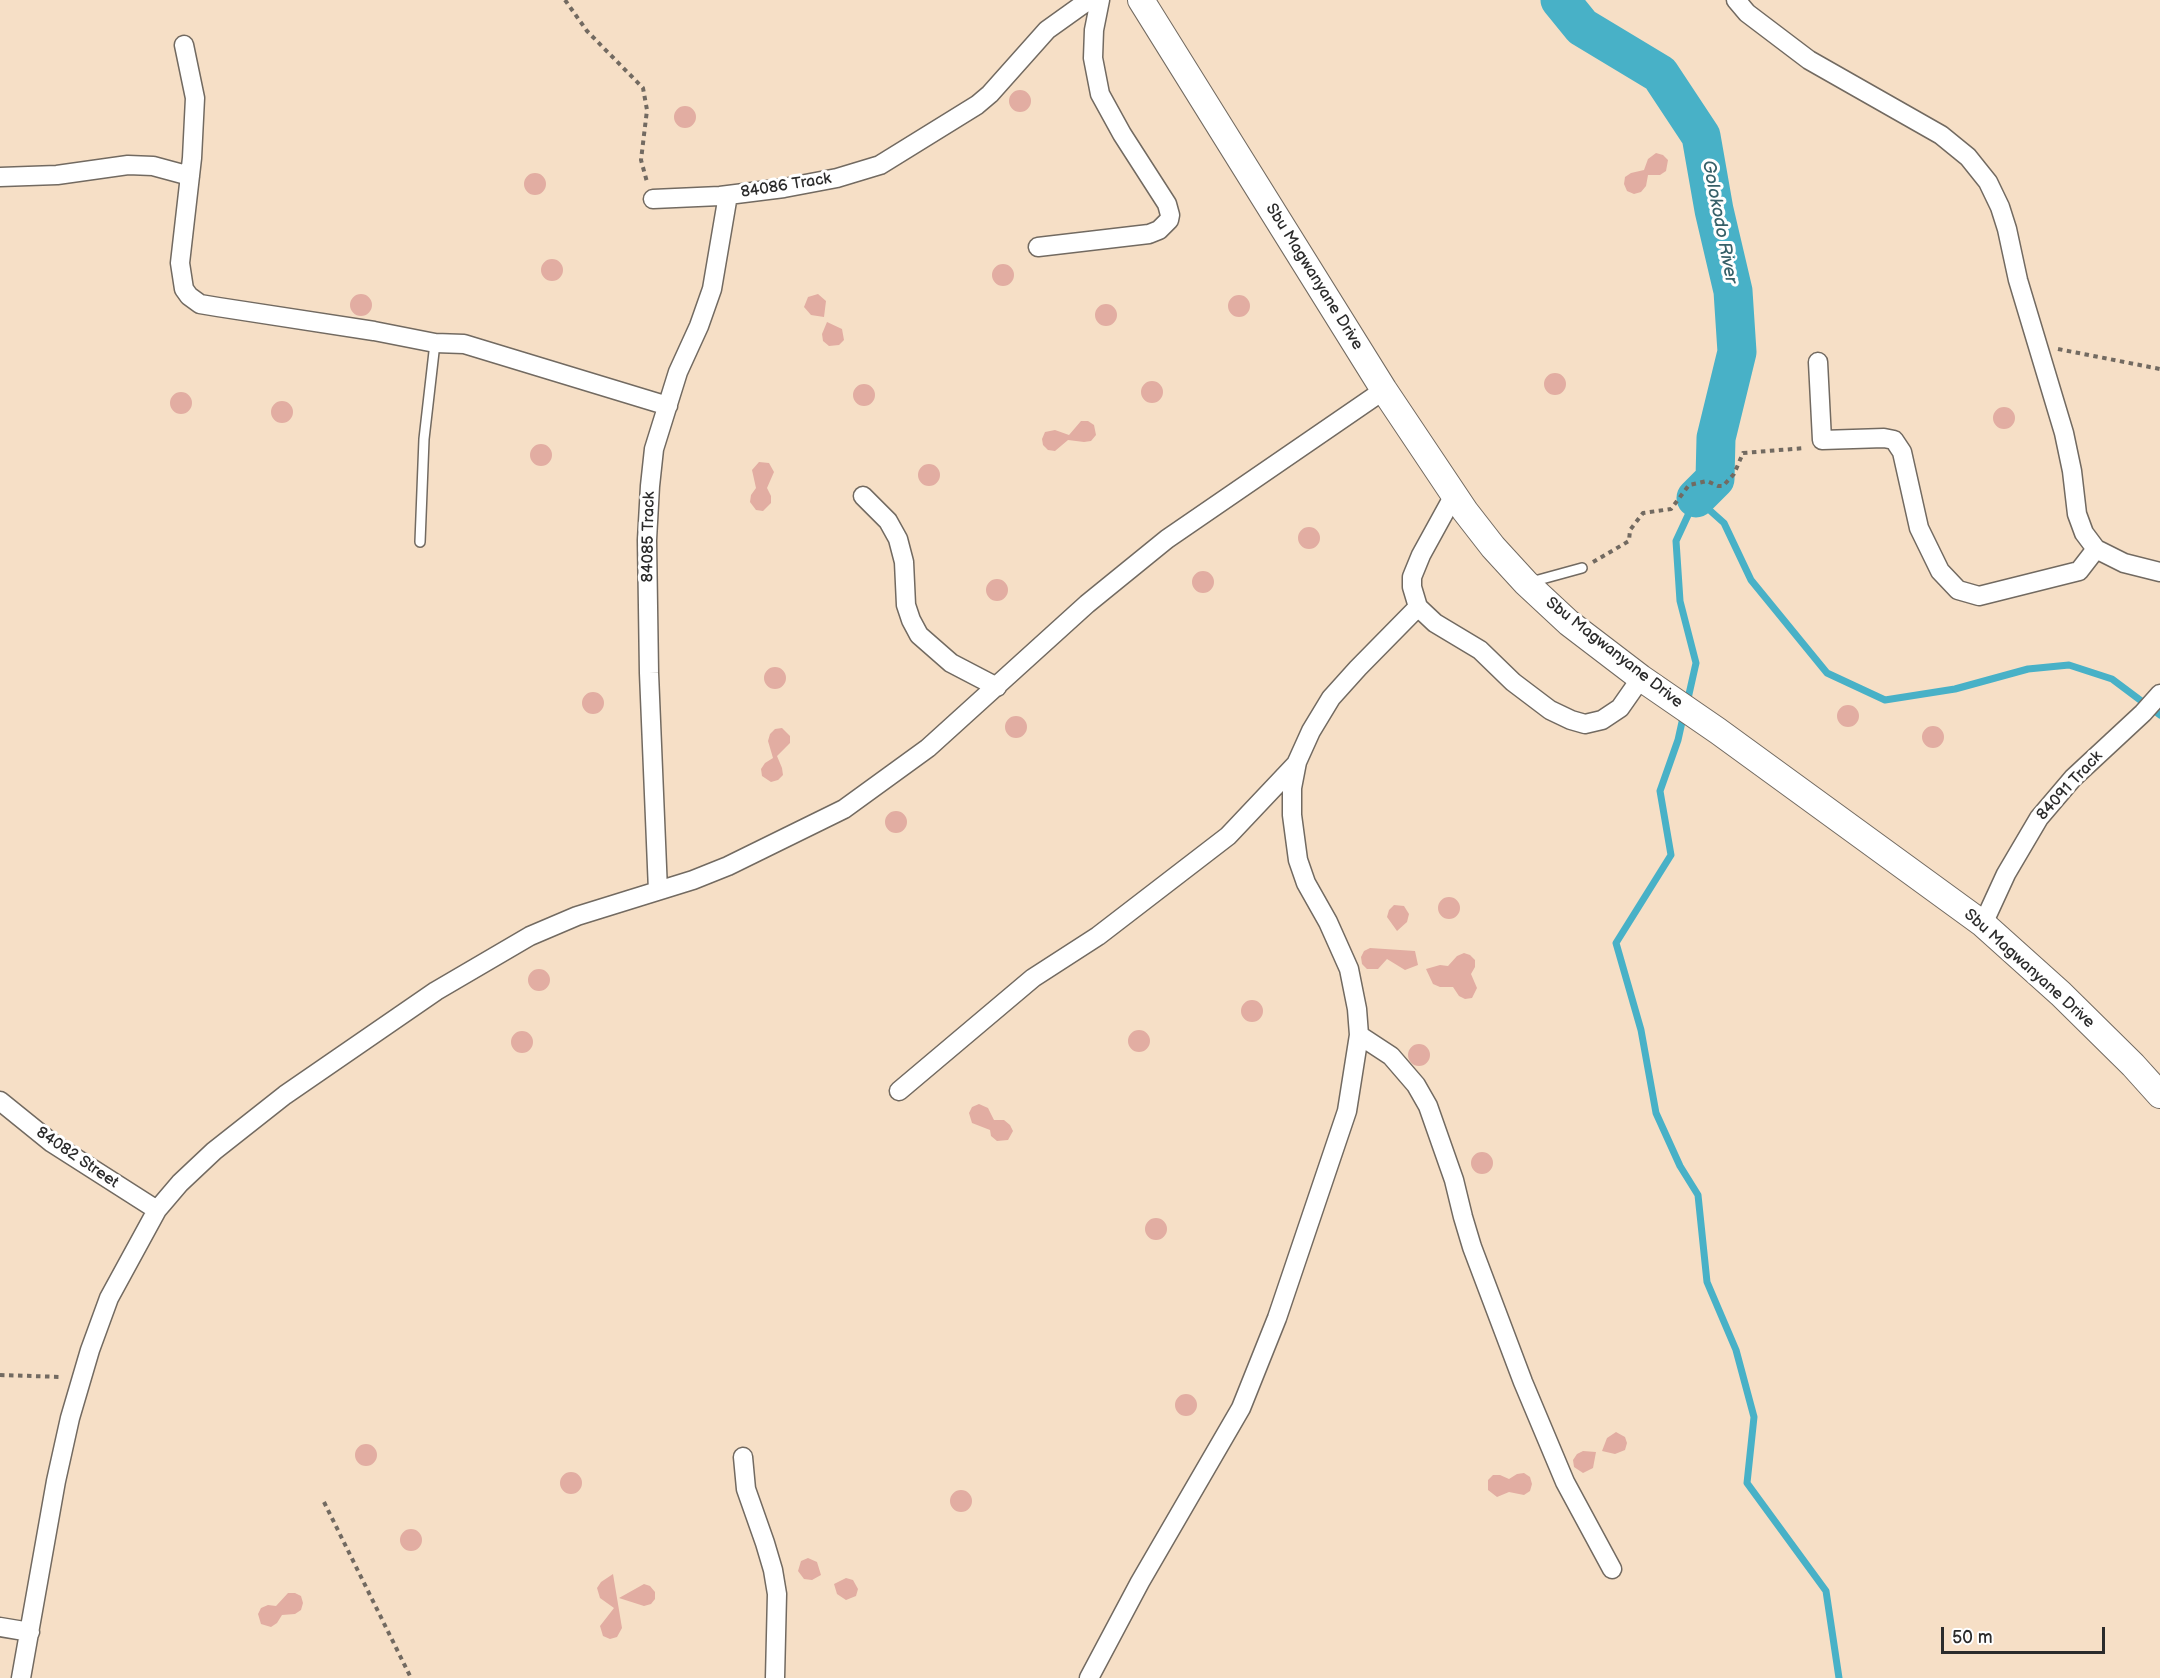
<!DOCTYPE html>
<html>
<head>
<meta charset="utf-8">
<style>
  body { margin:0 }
  #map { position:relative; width:2160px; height:1678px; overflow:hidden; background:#f6dfc6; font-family:"Balsamiq Sans",sans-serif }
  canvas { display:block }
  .scale { position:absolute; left:1941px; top:1627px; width:164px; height:27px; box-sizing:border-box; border:3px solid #2b2b2b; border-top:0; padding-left:8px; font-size:18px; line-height:21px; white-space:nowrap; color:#2b2b2b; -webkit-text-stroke:4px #fff; paint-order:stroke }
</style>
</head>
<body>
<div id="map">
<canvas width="2160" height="1678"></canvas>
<div class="scale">50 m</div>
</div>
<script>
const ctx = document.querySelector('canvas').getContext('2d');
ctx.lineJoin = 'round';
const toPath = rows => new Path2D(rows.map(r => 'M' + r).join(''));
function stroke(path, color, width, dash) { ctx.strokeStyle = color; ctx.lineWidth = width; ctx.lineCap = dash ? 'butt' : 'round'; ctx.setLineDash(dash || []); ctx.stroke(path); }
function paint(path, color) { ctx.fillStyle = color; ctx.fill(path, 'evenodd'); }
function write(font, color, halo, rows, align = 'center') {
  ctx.font = font + ' "Balsamiq Sans",sans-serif'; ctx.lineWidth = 6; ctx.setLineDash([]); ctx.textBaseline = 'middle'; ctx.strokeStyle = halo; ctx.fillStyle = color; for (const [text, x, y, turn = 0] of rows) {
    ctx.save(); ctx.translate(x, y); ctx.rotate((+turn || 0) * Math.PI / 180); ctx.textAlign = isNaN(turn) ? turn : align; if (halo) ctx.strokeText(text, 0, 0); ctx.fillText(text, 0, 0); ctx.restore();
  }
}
const stream = toPath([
  [1687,703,1696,663,1680,601,1676,541,1696,498,1724,523,1751,580,1827,673,1885,700,1955,689,2028,669,2069,665,2112,679,2160,715],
  [1684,713,1678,740,1660,791,1671,855,1616,943,1641,1030,1656,1113,1680,1166,1698,1195,1707,1282,1736,1350,1754,1417,1747,1483,1826,1591,1839,1678]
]);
const river = toPath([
  [1560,0,1582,27,1660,74,1701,136,1714,210,1733,291,1737,352,1716,438,1715,479,1696,498]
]);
const building = toPath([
  '1009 101a11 11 0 1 1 22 0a11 11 0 1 1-22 0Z',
  '674 117a11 11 0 1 1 22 0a11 11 0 1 1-22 0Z',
  [1656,153,1663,155,1668,160,1666,171,1660,175,1648,175,1646,186,1641,192,1634,194,1627,191,1624,184,1625,177,1631,173,1644,170,1648,159],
  '524 184a11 11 0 1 1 22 0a11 11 0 1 1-22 0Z',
  '541 270a11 11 0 1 1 22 0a11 11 0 1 1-22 0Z',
  '992 275a11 11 0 1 1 22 0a11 11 0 1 1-22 0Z',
  [818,294,826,301,824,317,811,315,804,307,808,297],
  '350 305a11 11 0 1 1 22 0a11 11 0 1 1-22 0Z',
  '1228 306a11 11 0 1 1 22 0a11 11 0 1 1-22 0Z',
  '1095 315a11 11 0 1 1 22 0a11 11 0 1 1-22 0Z',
  [827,322,842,329,844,340,839,345,829,346,823,341,822,334],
  '1544 384a11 11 0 1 1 22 0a11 11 0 1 1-22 0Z',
  '1141 392a11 11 0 1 1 22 0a11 11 0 1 1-22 0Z',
  '853 395a11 11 0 1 1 22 0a11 11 0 1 1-22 0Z',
  '170 403a11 11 0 1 1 22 0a11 11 0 1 1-22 0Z',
  '271 412a11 11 0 1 1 22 0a11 11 0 1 1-22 0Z',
  '1993 418a11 11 0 1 1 22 0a11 11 0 1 1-22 0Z',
  [1081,421,1088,421,1094,425,1096,435,1091,441,1084,442,1068,440,1055,451,1048,450,1043,445,1042,439,1045,432,1055,430,1069,435],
  '530 455a11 11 0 1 1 22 0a11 11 0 1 1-22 0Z',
  [759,462,769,463,774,472,767,488,771,496,771,503,763,511,756,510,750,502,751,495,756,488,752,470],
  '918 475a11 11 0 1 1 22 0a11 11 0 1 1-22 0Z',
  '1298 538a11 11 0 1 1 22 0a11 11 0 1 1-22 0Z',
  '1192 582a11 11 0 1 1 22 0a11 11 0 1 1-22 0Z',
  '986 590a11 11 0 1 1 22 0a11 11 0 1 1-22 0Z',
  '764 678a11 11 0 1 1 22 0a11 11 0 1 1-22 0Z',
  '582 703a11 11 0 1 1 22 0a11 11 0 1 1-22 0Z',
  '1837 716a11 11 0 1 1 22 0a11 11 0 1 1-22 0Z',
  '1005 727a11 11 0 1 1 22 0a11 11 0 1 1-22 0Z',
  '1922 737a11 11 0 1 1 22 0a11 11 0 1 1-22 0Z',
  [782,728,790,736,790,743,777,756,782,768,783,775,778,780,771,782,762,776,761,769,765,763,773,758,768,741,770,734,775,729],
  '885 822a11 11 0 1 1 22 0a11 11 0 1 1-22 0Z',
  '1438 908a11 11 0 1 1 22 0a11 11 0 1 1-22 0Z',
  [1394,905,1404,906,1409,914,1407,922,1397,931,1387,917,1389,910],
  [1370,948,1415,951,1418,965,1405,970,1387,959,1378,969,1367,969,1362,964,1361,957,1364,951],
  [1464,953,1470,955,1475,960,1475,967,1471,974,1477,988,1472,998,1465,999,1459,996,1453,987,1440,987,1433,984,1426,969,1440,965,1448,966,1457,956],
  '528 980a11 11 0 1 1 22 0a11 11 0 1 1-22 0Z',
  '1241 1011a11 11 0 1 1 22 0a11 11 0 1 1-22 0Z',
  '1128 1041a11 11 0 1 1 22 0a11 11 0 1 1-22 0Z',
  '511 1042a11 11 0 1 1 22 0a11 11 0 1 1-22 0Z',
  '1408 1055a11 11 0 1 1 22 0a11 11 0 1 1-22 0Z',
  [979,1104,988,1108,994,1120,1004,1120,1010,1125,1013,1131,1008,1140,997,1141,991,1136,990,1130,972,1123,969,1113,972,1107],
  '1471 1163a11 11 0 1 1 22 0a11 11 0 1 1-22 0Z',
  '1145 1229a11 11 0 1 1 22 0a11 11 0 1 1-22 0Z',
  '1175 1405a11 11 0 1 1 22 0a11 11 0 1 1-22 0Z',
  [1616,1432,1625,1437,1627,1443,1625,1450,1615,1454,1602,1451,1607,1438],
  '355 1455a11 11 0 1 1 22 0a11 11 0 1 1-22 0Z',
  [1583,1451,1596,1452,1593,1468,1583,1473,1574,1467,1573,1460,1577,1454],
  '560 1483a11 11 0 1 1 22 0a11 11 0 1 1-22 0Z',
  [1524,1473,1530,1477,1532,1484,1530,1491,1524,1495,1509,1492,1497,1497,1488,1490,1488,1480,1493,1475,1500,1475,1509,1479,1517,1474],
  '950 1501a11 11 0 1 1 22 0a11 11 0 1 1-22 0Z',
  '400 1540a11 11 0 1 1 22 0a11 11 0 1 1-22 0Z',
  [808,1558,817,1562,821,1575,812,1580,804,1579,798,1571,801,1561],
  [613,1574,622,1628,617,1637,610,1639,603,1636,600,1626,614,1608,600,1598,597,1588,601,1582],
  [846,1578,853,1580,858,1589,856,1596,846,1600,837,1594,834,1584],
  [644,1584,650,1586,655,1592,655,1599,651,1604,644,1606,619,1598],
  [288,1593,295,1593,301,1596,303,1603,301,1610,295,1614,282,1615,277,1623,271,1627,261,1624,258,1614,261,1608,268,1605,276,1606]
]);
const path = toPath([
  [565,0,587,31,643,88,647,110,641,160,647,182],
  [2058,349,2160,369],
  [1593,562,1629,541,1630,530,1643,513,1671,509,1689,485,1707,481,1718,486,1723,486,1734,474,1743,453,1805,448],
  [0,1375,62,1377],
  [324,1502,411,1678]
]);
const service = toPath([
  [420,542,424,439,435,343],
  [1531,582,1582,568]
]);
const minor = toPath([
  [1736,0,1747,13,1809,60,1941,135,1968,157,1988,182,2000,207,2007,229,2018,280,2064,433,2072,471,2077,514,2084,533,2096,549,2124,563,2160,572],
  [184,45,195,98,192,158,180,263,184,289,189,296,200,304,218,307,374,331,435,343,464,344,668,406],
  [0,177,57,175,128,165,153,166,190,176],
  [653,199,720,196,784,188,837,178,880,165,977,105,990,94,1047,30,1089,0],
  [1038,247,1149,234,1159,230,1169,220,1170,215,1167,204,1122,134,1100,94,1093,58,1094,30,1100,0],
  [1818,362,1822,440,1884,438,1894,440,1902,452,1919,528,1940,571,1958,590,1979,596,2079,571,2096,549],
  [863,496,888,521,898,539,904,562,906,605,911,620,919,635,951,663,997,687],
  [1418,607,1435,623,1480,650,1513,682,1550,710,1571,720,1585,724,1602,720,1620,708,1641,678],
  [658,891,649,673,647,540,650,486,654,449,678,372,699,326,712,289,728,195],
  [1983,924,2006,874,2039,818,2073,778,2143,713,2160,694],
  [1359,1035,1391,1056,1416,1085,1428,1106,1454,1180,1463,1217,1472,1247,1523,1382,1565,1482,1612,1569],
  [899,1091,1033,978,1098,936,1228,836,1297,763],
  [0,1101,52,1143,157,1210],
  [743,1457,746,1489,765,1543,773,1570,777,1594,775,1678],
  [0,1627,30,1632],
  [21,1678,56,1481,70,1418,90,1350,109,1298,157,1210,180,1183,214,1151,285,1095,436,991,530,936,577,916,693,880,728,866,844,809,928,748,1087,604,1167,539,1384,390],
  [1089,1678,1140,1582,1241,1408,1277,1318,1347,1111,1359,1035,1357,1009,1349,969,1328,922,1306,883,1298,860,1292,815,1292,788,1297,762,1311,731,1331,698,1358,668,1418,607,1412,587,1412,577,1421,555,1454,495]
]);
const secondary = toPath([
  [1141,0,1384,390,1465,511,1493,547,1526,583,1569,623,1641,678,1718,731,1983,924,2061,994,2133,1065,2160,1095]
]);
const streetNames = [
  ["84086 Track",786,186,-9],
  ["Sbu Magwanyane Drive",1314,277,58],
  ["84085 Track",649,537,-89],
  ["Sbu Magwanyane Drive",1614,653,38],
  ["84091 Track",2070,786,-47],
  ["Sbu Magwanyane Drive",2029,969,42],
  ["84082 Street",77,1158,34]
];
const waterNames = [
  ["Golokodo River",1719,222,79]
];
stroke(stream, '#48b1c7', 7);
stroke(river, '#48b1c7', 39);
paint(building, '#e2ada2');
stroke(service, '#726a61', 12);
stroke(minor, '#726a61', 21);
stroke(secondary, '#726a61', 28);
stroke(path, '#726a61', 4, [4.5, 4.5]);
stroke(service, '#fff', 9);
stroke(minor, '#fff', 18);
stroke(secondary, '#fff', 26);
write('16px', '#2b2b2b', '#fff', streetNames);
write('italic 18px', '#376169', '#fff', waterNames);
</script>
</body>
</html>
